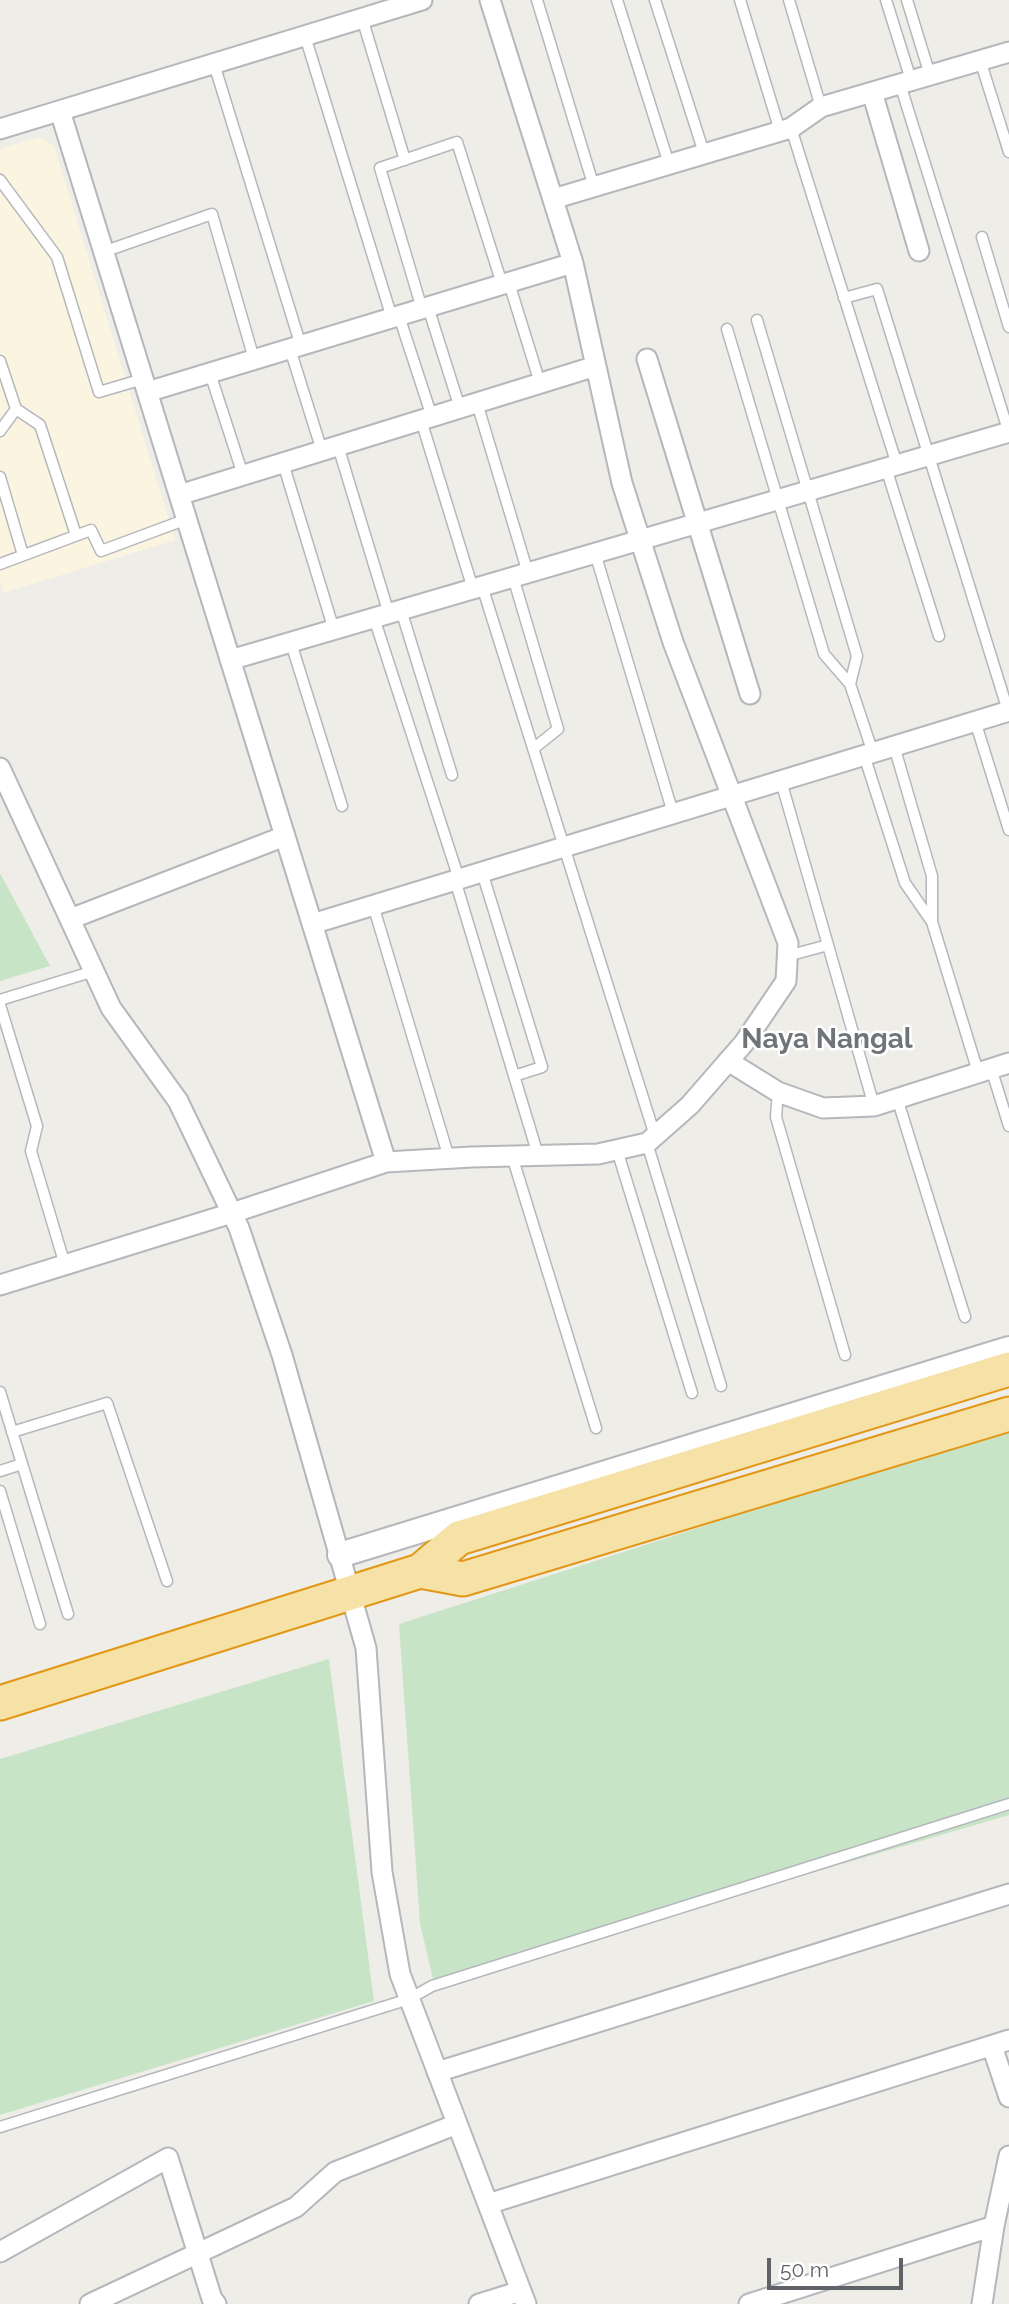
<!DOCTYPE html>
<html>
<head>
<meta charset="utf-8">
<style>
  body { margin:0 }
  #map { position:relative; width:1009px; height:2304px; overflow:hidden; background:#efede8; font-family:Raleway,sans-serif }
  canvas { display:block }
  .scale { position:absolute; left:767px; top:2258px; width:136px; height:32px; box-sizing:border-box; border:4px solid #5f6266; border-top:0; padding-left:9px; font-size:21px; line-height:24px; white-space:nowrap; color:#5f6266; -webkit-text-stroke:5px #fff; paint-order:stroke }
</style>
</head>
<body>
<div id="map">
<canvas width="1009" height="2304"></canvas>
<div class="scale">50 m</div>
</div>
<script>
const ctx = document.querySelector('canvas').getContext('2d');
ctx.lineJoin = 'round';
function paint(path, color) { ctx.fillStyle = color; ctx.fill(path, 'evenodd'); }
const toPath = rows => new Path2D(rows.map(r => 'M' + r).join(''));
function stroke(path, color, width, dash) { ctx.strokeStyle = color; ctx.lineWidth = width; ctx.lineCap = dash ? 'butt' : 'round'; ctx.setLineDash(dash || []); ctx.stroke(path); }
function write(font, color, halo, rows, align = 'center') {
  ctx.font = font + ' Raleway,sans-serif'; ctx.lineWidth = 5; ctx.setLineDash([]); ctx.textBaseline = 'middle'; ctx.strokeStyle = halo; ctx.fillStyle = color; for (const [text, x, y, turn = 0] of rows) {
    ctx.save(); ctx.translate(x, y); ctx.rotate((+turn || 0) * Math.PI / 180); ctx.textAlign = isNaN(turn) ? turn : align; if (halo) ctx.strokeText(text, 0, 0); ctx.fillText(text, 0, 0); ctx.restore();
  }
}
const commercial = toPath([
  [40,137,54,146,175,540,3,593,0,582,0,149]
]);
const green = toPath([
  [0,873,50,966,0,981],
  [1009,1428,1009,1815,434,1984,420,1923,399,1624],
  [329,1659,374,2001,0,2115,0,1759]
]);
const service = toPath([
  [537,0,594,187],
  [617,0,669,164],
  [655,0,704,153],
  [740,0,780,131],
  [789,0,821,107],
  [886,0,911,80],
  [907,0,930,75],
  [362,18,405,160],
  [305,36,392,318],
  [980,60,1009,152],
  [214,64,301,346],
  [900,84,1009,433],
  [791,128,897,465],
  [0,180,57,257,99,392,143,379],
  [982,237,1009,327],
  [103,252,212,214,254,359],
  [509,283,540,383],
  [844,298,877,289,1009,714],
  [428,307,460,408],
  [422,309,380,168,457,142,502,284],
  [399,316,432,417],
  [757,320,857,656,850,684],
  [727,329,824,654,850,684,873,753],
  [290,349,322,451],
  [0,361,16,409,40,425,76,535],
  [210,373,243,475],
  [477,403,528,573],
  [421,420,473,589],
  [0,431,16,409],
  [338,446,389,614],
  [283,463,334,630],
  [886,468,939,636],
  [0,477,23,555],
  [595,553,673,813],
  [0,564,91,530,101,551,187,519],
  [513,577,558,729,533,749],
  [482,586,655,1136],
  [401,610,452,775],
  [374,618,459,879],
  [291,643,342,806],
  [975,721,1009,830],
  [894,746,932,876,932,922],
  [864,755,905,883,932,922,978,1072],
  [781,781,874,1106],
  [482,872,542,1067,514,1076],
  [455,880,538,1155],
  [373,905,449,1158],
  [787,956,828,945],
  [0,1000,94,971],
  [0,1005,37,1126,31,1151,65,1265],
  [991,1068,1009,1126],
  [778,1092,776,1117,845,1355],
  [897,1098,965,1317],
  [647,1143,721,1386],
  [617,1150,692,1393],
  [512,1156,596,1428],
  [0,1392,68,1614],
  [12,1432,107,1403,167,1581],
  [0,1471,22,1464],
  [0,1491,40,1624],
  [0,2127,409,1999,432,1986,1009,1804]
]);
const minor = toPath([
  [872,92,919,251],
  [60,111,386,1162],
  [0,129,422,0],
  [553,199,791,128,821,107,1009,52],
  [647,359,750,694],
  [147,392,573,263],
  [179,495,596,366],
  [230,660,1009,432],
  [0,768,111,1008,178,1101,239,1228,282,1355,366,1648,382,1872,400,1974,526,2304],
  [70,919,285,836],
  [312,924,1009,711],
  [728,1061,778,1092,823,1108,874,1106,1009,1063],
  [0,1285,232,1213,386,1162,472,1157,598,1154,647,1143,690,1105,744,1043,786,981,788,943,673,642,622,483,573,263,490,0],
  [992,2046,1009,2097],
  [437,2072,1009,1894],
  [488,2204,1009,2040],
  [0,2252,168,2158,212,2299,216,2304],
  [90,2304,296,2207,335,2172,457,2124],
  [479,2304,521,2291],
  [749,2304,994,2226],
  [982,2304,994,2226,1009,2156]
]);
const tertiary = toPath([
  [340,1555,1009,1349]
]);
const trunk = toPath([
  [420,1571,463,1579,1009,1414],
  [0,1703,420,1571,459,1538,1009,1369]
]);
const districtNames = [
  ["Naya Nangal",827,1040]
];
paint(commercial, '#fbf4e1');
paint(green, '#c8e4c7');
stroke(service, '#b4b7bb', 13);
stroke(minor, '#b4b7bb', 23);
stroke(tertiary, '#b4b7bb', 28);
stroke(trunk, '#e29715', 37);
stroke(service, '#fff', 10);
stroke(minor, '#fff', 19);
stroke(tertiary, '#fff', 24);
stroke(trunk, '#f6e1a7', 33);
write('bold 28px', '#707478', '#fff', districtNames);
</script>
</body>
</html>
